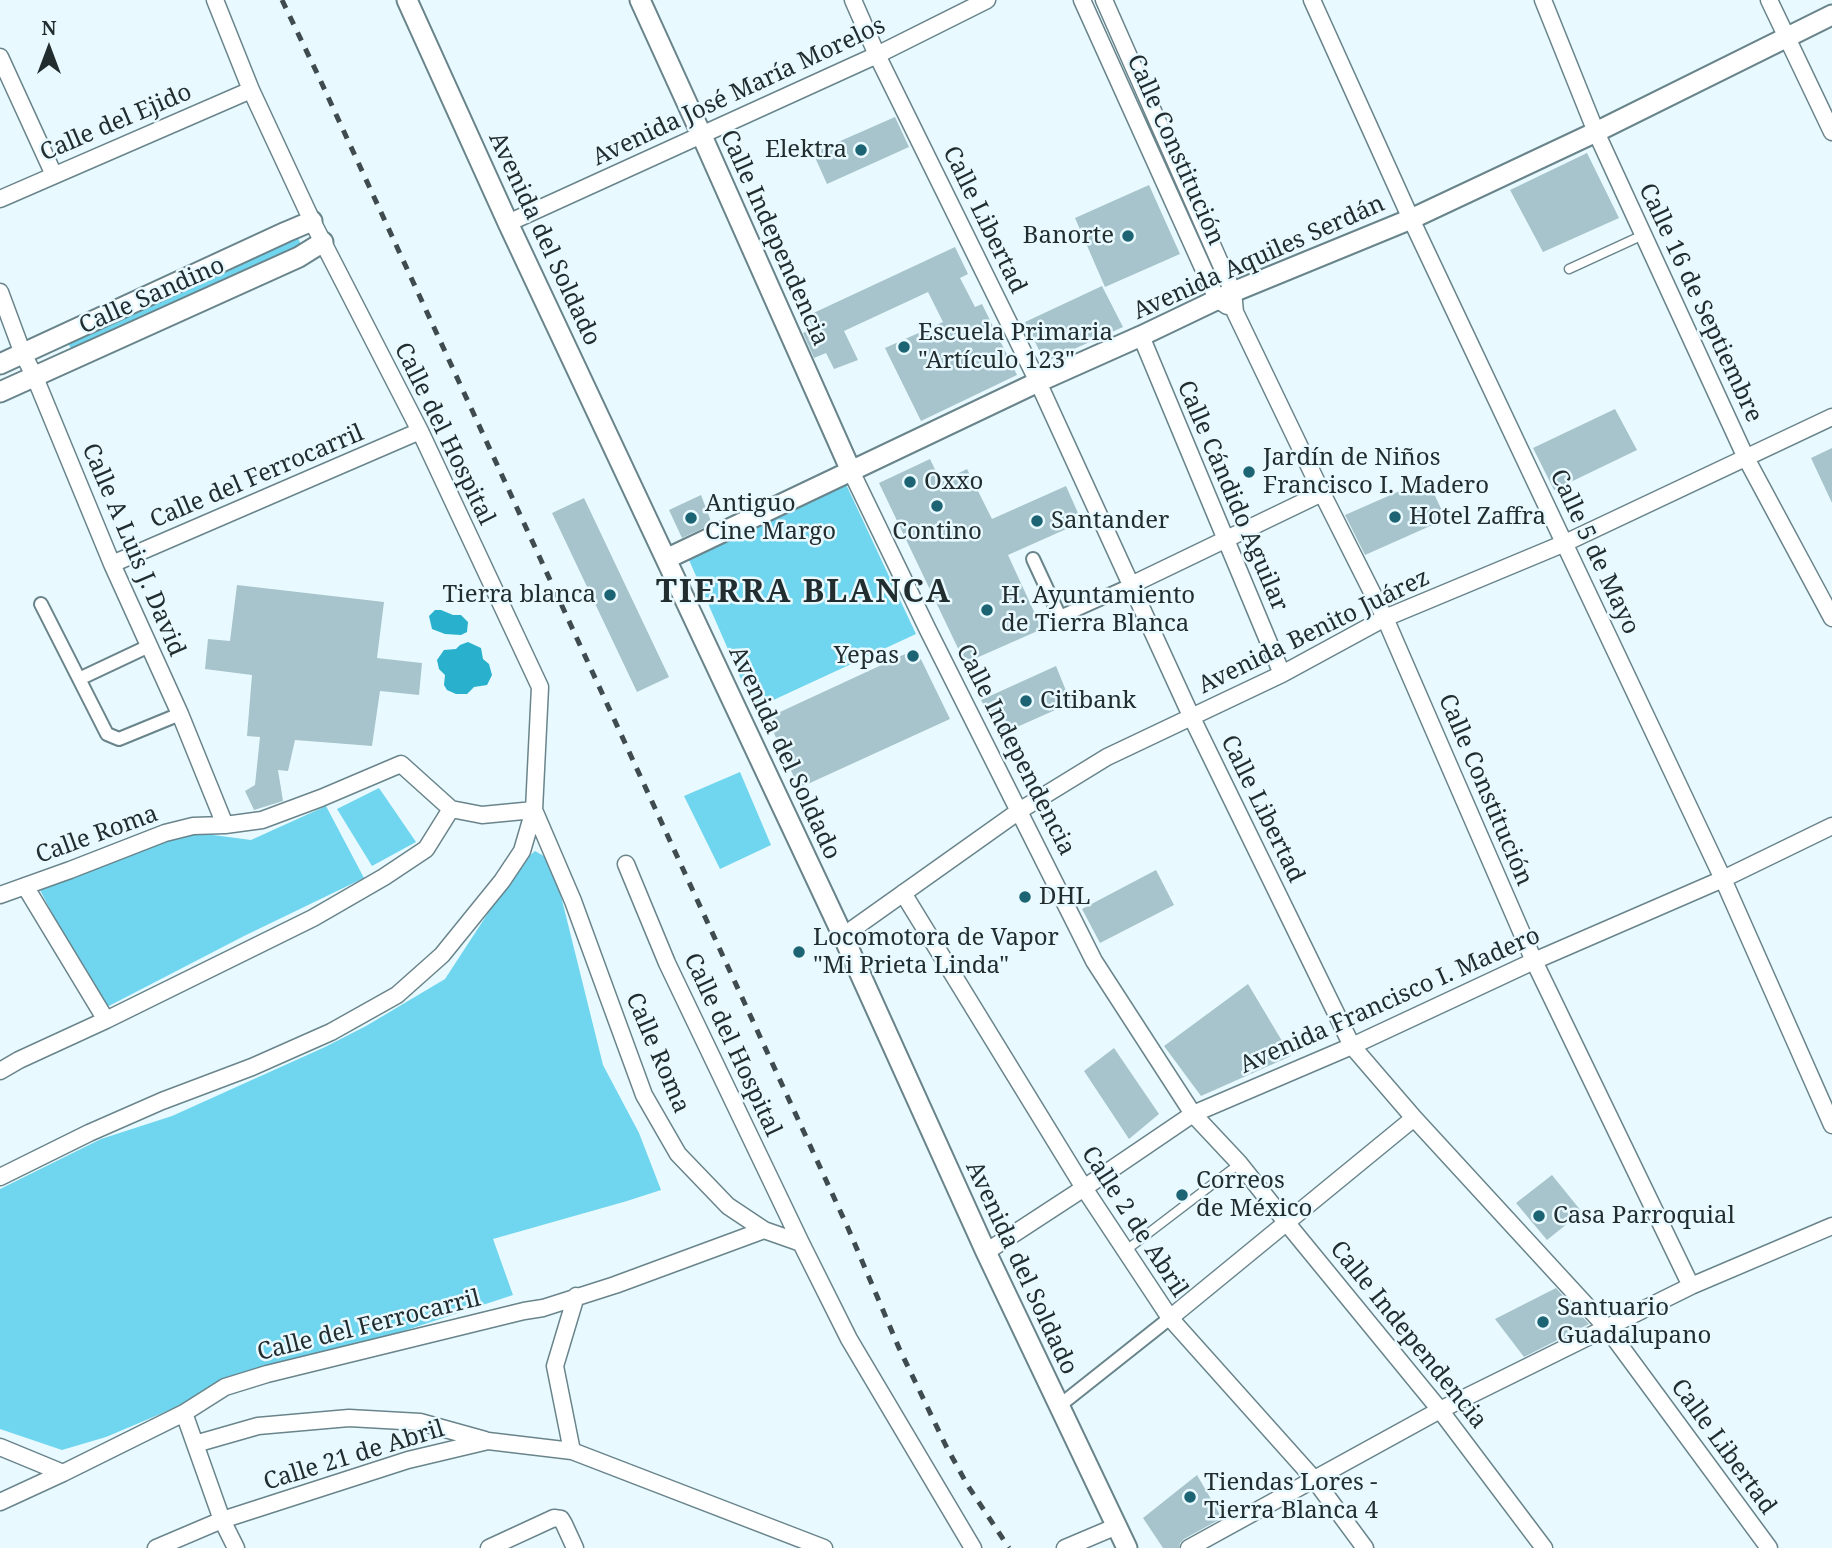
<!DOCTYPE html>
<html>
<head>
<meta charset="utf-8">
<style>
  body { margin:0 }
  #map { position:relative; width:1832px; height:1548px; overflow:hidden; background:#e8faff; font-family:"Noto Serif",serif }
  canvas { display:block }
  .north { position:absolute; left:14px; top:14px; width:70px; height:70px; -webkit-text-stroke:5px #e8faff; paint-order:stroke; rotate:0deg; font-size:19px; font-weight:700; line-height:28px; text-align:center; color:#222d30 }
  .north::after { content:''; display:block; margin:auto; width:24px; height:32px; background:#222d30; clip-path:polygon(50% 0,100% 100%,50% 72%,0 100%) }
</style>
</head>
<body>
<div id="map">
<canvas width="1832" height="1548"></canvas>
<div class="north">N</div>
</div>
<script>
const ctx = document.querySelector('canvas').getContext('2d');
ctx.lineJoin = 'round';
function paint(path, color) { ctx.fillStyle = color; ctx.fill(path, 'evenodd'); }
const toPath = rows => new Path2D(rows.map(r => 'M' + r).join(''));
function stroke(path, color, width, dash) { ctx.strokeStyle = color; ctx.lineWidth = width; ctx.lineCap = dash ? 'butt' : 'round'; ctx.setLineDash(dash || []); ctx.stroke(path); }
function write(font, color, halo, rows, align = 'center') {
  ctx.font = font + ' "Noto Serif",serif'; ctx.lineWidth = 5; ctx.setLineDash([]); ctx.textBaseline = 'middle'; ctx.strokeStyle = halo; ctx.fillStyle = color; for (const [text, x, y, turn = 0] of rows) {
    ctx.save(); ctx.translate(x, y); ctx.rotate((+turn || 0) * Math.PI / 180); ctx.textAlign = isNaN(turn) ? turn : align; if (halo) ctx.strokeText(text, 0, 0); ctx.fillText(text, 0, 0); ctx.restore();
  }
}
const green = toPath([
  [297,235,301,245,73,352,64,336],
  [844,480,916,634,754,709,686,553],
  [740,772,771,845,720,869,684,796],
  [379,788,416,842,372,866,337,809],
  [326,806,364,878,244,936,105,1008,64,937,40,890,183,831,251,840],
  [535,851,549,859,559,888,603,1065,639,1133,661,1190,627,1201,493,1239,513,1295,191,1401,106,1437,62,1450,0,1429,0,1189,101,1139,172,1116,325,1047,366,1026,445,979,520,864]
]);
const water = toPath([
  [435,610,441,610,453,615,461,615,468,622,467,632,461,635,445,634,432,629,429,616],
  [468,642,481,648,483,659,489,664,492,675,487,685,474,687,467,694,456,694,447,690,444,685,445,675,439,669,437,660,444,650,456,649,460,645]
]);
const building = toPath([
  [895,117,909,147,827,184,813,153],
  [1587,153,1619,218,1543,252,1510,190],
  [1149,185,1180,254,1105,287,1075,218],
  [955,247,968,274,960,278,975,307,982,304,1017,375,921,421,885,348,943,322,928,292,844,331,858,360,834,369,826,353,814,358,803,333,813,328,807,316],
  [1102,286,1123,327,1045,362,1025,322],
  [1615,409,1637,450,1554,490,1533,448],
  [1832,448,1832,503,1811,458],
  [930,459,941,482,967,469,992,519,1066,486,1082,522,1008,555,1042,629,965,663,879,483],
  [1427,479,1446,519,1365,555,1345,515],
  [701,495,712,524,682,538,669,510],
  [584,498,669,677,637,692,552,513],
  [237,585,384,602,377,658,422,663,419,695,380,691,372,746,295,740,288,771,278,770,283,801,254,810,245,791,255,785,260,737,247,736,252,675,205,669,208,639,230,641],
  [916,649,950,719,799,788,767,718],
  [1056,666,1071,703,999,735,981,700],
  [1156,870,1174,905,1100,943,1082,909],
  [1248,984,1291,1056,1201,1096,1164,1046],
  [1114,1048,1159,1114,1129,1139,1084,1071],
  [1552,1175,1582,1212,1547,1240,1516,1203],
  [1556,1288,1589,1324,1524,1357,1495,1319],
  [1197,1475,1222,1518,1184,1539,1180,1543,1179,1548,1163,1548,1143,1518]
]);
const service = toPath([
  [1569,269,1643,235],
  [1125,1251,1239,1164]
]);
const pedestrian = toPath([
  [1033,559,1060,617,1131,585],
  [41,604,107,734,119,739,180,714],
  [79,679,149,646],
  [1059,1406,1170,1318]
]);
const minor = toPath([
  [853,0,877,55,1038,382,1192,718,1352,1046,1414,1118,1607,1328,1769,1548],
  [1082,0,1217,299,1227,306],
  [1104,0,1233,292,1235,312,1322,493,1385,618,1534,961,1691,1286],
  [1312,0,1411,219,1723,879,1832,1125],
  [1543,0,1596,132,1746,458,1832,618],
  [1769,0,1832,132],
  [0,57,54,175],
  [0,199,251,90],
  [508,223,877,55,987,0],
  [0,292,23,354,34,375,112,564,180,714,225,825],
  [1141,336,1282,674],
  [851,471,927,628,1094,961,1193,1114,1239,1163,1286,1222,1440,1410,1544,1548],
  [112,564,420,431],
  [1131,585,1322,493],
  [534,810,573,901,644,1095,678,1154,728,1206,764,1230,801,1243],
  [626,864,667,963,801,1243,849,1339,973,1548],
  [25,886,106,1020],
  [903,893,1084,1188,1170,1318,1314,1479,1365,1548],
  [0,895,70,870,165,833,193,826,225,825,262,820,321,798,401,764,451,809,482,815,534,810],
  [843,936,1019,811,1107,757,1282,674,1385,618,1565,543,1832,417],
  [0,1071,19,1060,106,1020,313,918,384,877,426,849,451,809],
  [0,1177,89,1133,162,1101,252,1067,331,1032,397,995,442,955,502,881,522,851,534,810,540,687,420,431,312,221,251,90,215,0],
  [986,1252,1084,1188,1193,1114,1352,1046,1534,961,1723,879,1832,826],
  [1170,1318,1414,1118],
  [184,1413,222,1520,236,1548],
  [195,1444,258,1426,349,1418,420,1422,485,1440],
  [0,1447,63,1473],
  [572,1451,555,1366,576,1296],
  [0,1502,63,1473,184,1413,225,1387,267,1374,524,1311,543,1308,615,1285,764,1230],
  [156,1548,222,1520,408,1460,488,1441,572,1451,824,1548],
  [489,1548,554,1518,561,1519,564,1524,575,1548],
  [1065,1548,1117,1526],
  [1189,1548,1440,1410,1691,1286,1832,1226]
]);
const tertiary = toPath([
  [407,0,508,223,843,936,986,1252,1127,1548],
  [640,0,702,136,851,471],
  [0,364,286,232,312,221],
  [0,392,299,257,323,242],
  [666,559,1038,382,1141,336,1233,292,1411,219,1596,132,1832,15]
]);
const rail = toPath([
  [282,0,317,73,848,1228,899,1348,946,1446,968,1486,1009,1548]
]);
const markers = [
  [861,150,7,"#1c6373"],
  [1128,236,7,"#1c6373"],
  [904,347,7,"#1c6373"],
  [1249,472,7,"#1c6373"],
  [910,482,7,"#1c6373"],
  [937,506,7,"#1c6373"],
  [1395,517,7,"#1c6373"],
  [691,518,7,"#1c6373"],
  [1037,521,7,"#1c6373"],
  [610,595,7,"#1c6373"],
  [987,610,7,"#1c6373"],
  [913,656,7,"#1c6373"],
  [1026,701,7,"#1c6373"],
  [1025,897,7,"#1c6373"],
  [799,952,7,"#1c6373"],
  [1182,1195,7,"#1c6373"],
  [1539,1216,7,"#1c6373"],
  [1543,1322,7,"#1c6373"],
  [1190,1497,7,"#1c6373"]
];
const streetNames = [
  ["Avenida José María Morelos",739,92,-25],
  ["Calle del Ejido",116,123,-23],
  ["Calle Constitución",1175,150,66],
  ["Calle Libertad",984,220,64],
  ["Calle Independencia",774,238,66],
  ["Avenida del Soldado",544,239,65],
  ["Avenida Aquiles Serdán",1259,258,-24],
  ["Calle Sandino",152,296,-24],
  ["Calle 16 de Septiembre",1700,303,65],
  ["Calle del Hospital",444,434,64],
  ["Calle del Ferrocarril",257,477,-23],
  ["Calle Cándido Aguilar",1232,496,67],
  ["Calle A Luis J. David",133,550,67],
  ["Calle 5 de Mayo",1594,552,65],
  ["Avenida Benito Juárez",1314,632,-26],
  ["Calle Independencia",1015,750,63],
  ["Avenida del Soldado",784,753,65],
  ["Calle Constitución",1485,790,67],
  ["Calle Libertad",1262,809,64],
  ["Calle Roma",97,835,-20],
  ["Avenida Francisco I. Madero",1390,1001,-24],
  ["Calle del Hospital",732,1045,65],
  ["Calle Roma",657,1053,67],
  ["Calle 2 de Abril",1134,1222,57],
  ["Avenida del Soldado",1021,1268,65],
  ["Calle del Ferrocarril",369,1326,-14],
  ["Calle Independencia",1408,1335,51],
  ["Calle Libertad",1723,1447,54],
  ["Calle 21 de Abril",354,1456,-17]
];
const poiNames = [
  ["Elektra",847,150,"right"],
  ["Banorte",1114,236,"right"],
  ["Escuela Primaria",918,333],
  ["\"Artículo 123\"",918,361],
  ["Jardín de Niños",1263,458],
  ["Francisco I. Madero",1263,486],
  ["Oxxo",924,482],
  ["Antiguo",705,504],
  ["Cine Margo",705,532],
  ["Hotel Zaffra",1409,517],
  ["Santander",1051,521],
  ["Contino",937,532,"center"],
  ["Tierra blanca",596,595,"right"],
  ["H. Ayuntamiento",1001,596],
  ["de Tierra Blanca",1001,624],
  ["Yepas",899,656,"right"],
  ["Citibank",1040,701],
  ["DHL",1039,897],
  ["Locomotora de Vapor",813,938],
  ["\"Mi Prieta Linda\"",813,966],
  ["Correos",1196,1181],
  ["de México",1196,1209],
  ["Casa Parroquial",1553,1216],
  ["Santuario",1557,1308],
  ["Guadalupano",1557,1336],
  ["Tiendas Lores -",1204,1483],
  ["Tierra Blanca 4",1204,1511]
];
const districtNames = [
  ["TIERRA BLANCA",804,593]
];
paint(green, '#70d5ee');
paint(water, '#28b0cc');
paint(building, '#a7c3cb');
stroke(service, '#69848b', 11);
stroke(pedestrian, '#69848b', 16);
stroke(minor, '#69848b', 19);
stroke(tertiary, '#69848b', 23);
stroke(service, '#fff', 8);
stroke(pedestrian, '#fff', 12);
stroke(minor, '#fff', 16);
stroke(tertiary, '#fff', 19);
stroke(rail, '#3f4b4e', 5, [9, 9]);
for (const [x, y, r, color] of markers) { const dot = new Path2D(); dot.arc(x, y, r, 0, 2 * Math.PI); ctx.fillStyle = color; ctx.fill(dot); stroke(dot, '#e8faff', 2.5); }
write('24px', '#222d30', '#e8faff', streetNames);
write('24px', '#222d30', '#e8faff', poiNames, 'left');
ctx.letterSpacing = '2px';
write('bold 32px', '#222d30', '#e8faff', districtNames);
ctx.letterSpacing = '0px';
</script>
</body>
</html>
